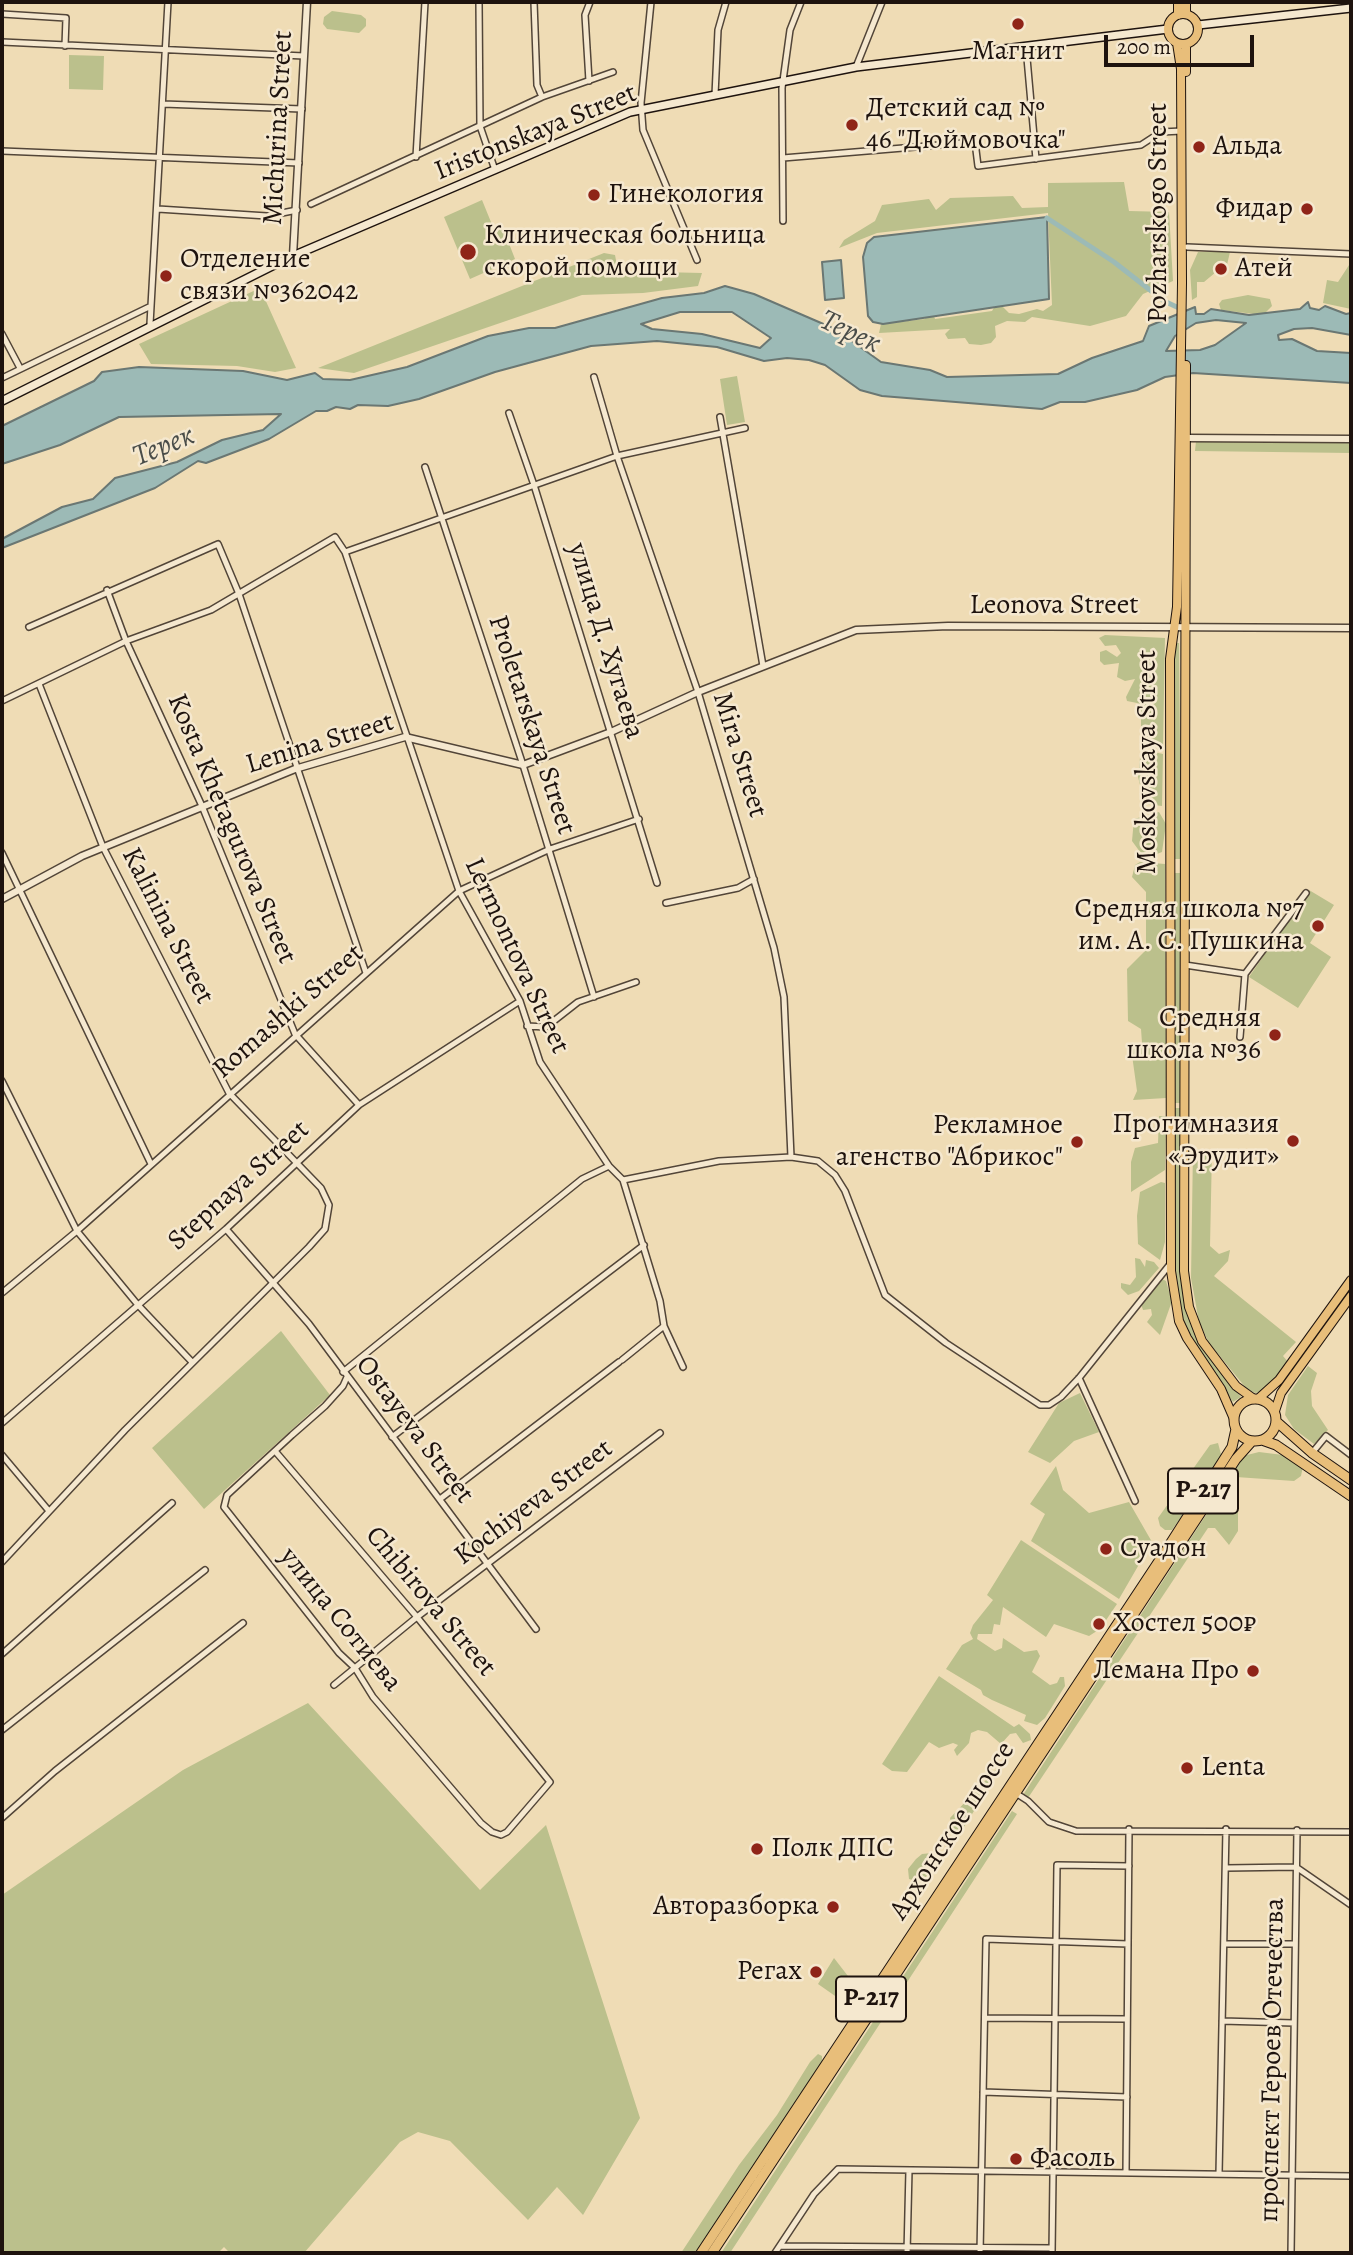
<!DOCTYPE html>
<html>
<head>
<meta charset="utf-8">
<style>
  body { margin:0 }
  #map { position:relative; width:1353px; height:2255px; overflow:hidden; background:#efdcb5; font-family:Alegreya,serif }
  canvas { display:block }
  .frame { position:absolute; inset:0; border:4px solid #1e130e; pointer-events:none }
  .scale { position:absolute; left:1104px; top:35px; width:150px; height:32px; box-sizing:border-box; border:4px solid #1e130e; border-top:0; padding-left:9px; font-size:21px; line-height:24px; white-space:nowrap; color:#1e130e; -webkit-text-stroke:5px #f5e8cf; paint-order:stroke }
</style>
</head>
<body>
<div id="map">
<canvas width="1353" height="2255"></canvas>
<div class="frame"></div>
<div class="scale">200 m</div>
</div>
<script>
const ctx = document.querySelector('canvas').getContext('2d');
ctx.lineJoin = 'round';
function paint(path, color) { ctx.fillStyle = color; ctx.fill(path, 'evenodd'); }
const toPath = rows => new Path2D(rows.map(r => 'M' + r).join(''));
function stroke(path, color, width, dash) { ctx.strokeStyle = color; ctx.lineWidth = width; ctx.lineCap = dash ? 'butt' : 'round'; ctx.setLineDash(dash || []); ctx.stroke(path); }
function write(font, color, halo, rows, align = 'center') {
  ctx.font = font + ' Alegreya,serif'; ctx.lineWidth = 5; ctx.setLineDash([]); ctx.textBaseline = 'middle'; ctx.strokeStyle = halo; ctx.fillStyle = color; for (const [text, x, y, turn = 0] of rows) {
    ctx.save(); ctx.translate(x, y); ctx.rotate((+turn || 0) * Math.PI / 180); ctx.textAlign = isNaN(turn) ? turn : align; if (halo) ctx.strokeText(text, 0, 0); ctx.fillText(text, 0, 0); ctx.restore();
  }
}
const green = toPath([
  [332,11,361,15,366,19,366,26,359,33,327,29,323,24,324,17],
  [69,55,104,56,103,90,69,89],
  [1124,182,1129,211,1169,212,1173,281,1143,294,1126,316,1090,326,1032,317,1025,322,1007,321,995,326,996,337,991,343,981,345,969,344,965,338,948,339,945,334,950,329,879,333,881,324,925,319,926,315,934,316,935,319,992,311,995,306,1002,306,1009,313,1019,314,1037,309,1043,311,1052,305,1048,213,877,233,839,248,844,240,875,221,882,205,929,199,936,210,950,198,1013,196,1022,208,1048,207,1048,183],
  [482,200,493,227,501,223,515,259,470,279,444,217],
  [1226,251,1230,252,1226,269,1216,272,1204,282,1197,282,1197,297,1192,300,1190,270,1198,252],
  [604,253,615,255,618,271,702,273,698,286,643,293,582,295,354,373,318,368],
  [1351,262,1351,309,1323,303,1327,280,1338,282],
  [260,288,296,368,275,372,237,366,151,364,139,344],
  [1248,295,1270,299,1272,306,1263,315,1221,310,1219,304,1222,300],
  [737,376,745,422,727,425,720,379],
  [1196,441,1351,442,1351,453,1195,451],
  [1105,635,1165,638,1163,746,1141,744,1141,708,1137,703,1127,701,1126,697,1135,679,1125,681,1117,677,1119,663,1104,665,1100,661,1100,652,1106,650,1117,657,1121,653,1116,645,1105,646,1099,638],
  [1173,643,1179,643,1181,859,1174,859],
  [1154,752,1163,754,1162,806,1145,804,1138,777,1140,758],
  [1159,812,1166,824,1162,852,1149,857,1143,856,1132,841,1134,819],
  [1140,862,1165,864,1166,1098,1133,1100,1137,1091,1132,1055,1133,1046,1142,1043,1141,1029,1128,1021,1127,969,1146,950,1146,892,1132,877,1135,865],
  [1172,873,1182,873,1182,1103,1173,1103],
  [1309,890,1334,905,1310,943,1331,957,1298,1008,1249,977],
  [1173,1108,1183,1108,1181,1275,1205,1350,1241,1397,1233,1402,1193,1345,1181,1316,1173,1268],
  [1159,1116,1166,1116,1165,1170,1131,1192,1131,1162,1135,1148,1158,1143],
  [1193,1149,1212,1150,1210,1246,1219,1254,1230,1250,1228,1261,1214,1276,1296,1342,1283,1356,1289,1363,1264,1392,1255,1393,1246,1388,1209,1343,1199,1322,1191,1278],
  [1161,1182,1165,1183,1165,1242,1160,1260,1138,1244,1137,1216,1140,1192],
  [1135,1258,1140,1259,1145,1267,1146,1260,1154,1262,1159,1268,1139,1291,1128,1295,1121,1288,1121,1283,1130,1285,1136,1277],
  [1160,1278,1166,1281,1172,1301,1160,1335,1147,1322,1152,1315,1151,1309,1143,1310,1141,1304],
  [281,1331,330,1395,204,1509,152,1448],
  [1308,1366,1317,1373,1311,1391,1312,1406,1328,1430,1314,1444,1294,1429,1285,1415,1288,1395],
  [1080,1393,1099,1432,1074,1441,1050,1463,1028,1452,1059,1403],
  [1218,1443,1222,1458,1172,1530,1165,1530,1160,1526,1158,1518,1210,1445],
  [1259,1452,1283,1455,1303,1466,1301,1476,1294,1481,1236,1477,1235,1466,1243,1456],
  [1056,1466,1063,1490,1089,1513,1129,1502,1152,1542,1119,1599,1031,1541,1045,1514,1030,1504],
  [1221,1506,1233,1507,1238,1513,1238,1531,1229,1545,1215,1528,1208,1528,1026,1801,1021,1798,1208,1512],
  [1021,1540,1117,1604,1100,1629,1089,1636,1054,1624,1046,1637,1003,1607,1000,1625,994,1624,992,1634,978,1634,977,1639,995,1651,1002,1648,1003,1638,1024,1652,1037,1650,1040,1656,1032,1672,1050,1685,1057,1683,1060,1677,1064,1677,1065,1686,1045,1718,1037,1725,1024,1721,1026,1715,992,1700,983,1695,981,1690,946,1669,962,1645,973,1639,970,1633,973,1625,993,1600,987,1595],
  [939,1676,1014,1727,1019,1724,1030,1734,1031,1740,1023,1743,1016,1733,1010,1734,1001,1744,987,1732,978,1730,971,1733,969,1743,957,1756,954,1750,958,1745,953,1743,939,1748,929,1742,907,1772,892,1771,882,1764],
  [308,1703,480,1890,546,1825,640,2118,583,2215,557,2187,528,2220,450,2141,418,2132,400,2142,304,2253,230,2253,224,2247,218,2253,2,2253,2,1895,183,1770],
  [1007,1758,959,1835,955,1836,950,1818],
  [1012,1811,1017,1814,730,2253,721,2253],
  [932,1853,939,1857,922,1883,909,1879,908,1869,916,1859,922,1854],
  [834,1958,858,1989,848,2005,818,1984],
  [818,2054,822,2056,822,2061,696,2253,681,2253,739,2165,777,2115,810,2062]
]);
const water = toPath([
  [1047,217,1049,299,883,324,873,322,868,316,863,257,867,243,874,237,1047,217],
  [841,260,844,298,825,300,822,262,841,260],
  [725,286,754,294,835,329,881,362,930,370,947,377,1058,374,1092,358,1143,341,1149,326,1195,307,1196,314,1204,314,1211,309,1249,315,1300,309,1308,302,1310,308,1319,310,1325,306,1346,314,1351,313,1351,335,1312,328,1294,329,1278,335,1279,340,1292,339,1317,351,1351,353,1351,383,1193,373,1165,377,1137,390,1085,402,1060,402,1042,409,882,396,860,390,825,365,809,360,787,358,764,361,717,347,657,341,591,346,495,372,419,399,388,406,358,405,350,409,336,407,327,411,316,411,269,439,206,463,198,461,155,488,2,548,2,539,62,507,93,499,115,478,177,462,222,440,263,430,281,414,119,417,60,445,2,464,2,426,94,381,102,372,139,367,243,371,287,380,315,373,323,379,350,380,407,367,488,336,529,328,555,328,662,298,704,293,725,286],
  [680,312,732,312,771,338,760,348,702,334,652,329,641,324,680,312],
  [1216,320,1246,323,1215,345,1200,350,1166,351,1175,336,1196,323,1216,320]
]);
const canal = toPath([
  [1047,218,1114,262,1164,301,1181,309]
]);
const minor = toPath([
  [479,2,480,126,495,170],
  [534,2,537,85,542,97],
  [651,2,641,103,643,130,697,260],
  [2,14,66,18,65,46],
  [2,42,304,56],
  [1026,47,1036,159],
  [856,67,882,2],
  [589,81,585,15,590,2],
  [715,95,718,30,726,2],
  [163,104,302,109],
  [2,151,299,163],
  [416,157,425,2],
  [783,158,975,142,978,166,1141,145,1161,132,1182,131],
  [311,204,542,97,613,72],
  [158,209,267,216,297,210],
  [783,221,782,88,790,30,801,2],
  [1187,247,1351,254],
  [150,324,168,2],
  [2,334,20,368],
  [594,377,617,456,698,692,774,948,784,997,791,1157],
  [2,378,149,307],
  [509,413,534,485,657,883],
  [720,417,763,666],
  [425,467,523,765,594,997],
  [345,552,459,891,520,1001,540,1062,609,1166],
  [107,590,126,641,202,806,295,1034,359,1105],
  [29,627,218,544,239,594,366,973],
  [2,701,126,641,211,610,335,537,345,552,617,456,745,428],
  [2,853,151,1164],
  [666,903,738,888,754,879],
  [1185,965,1245,974,1240,1037],
  [1245,974,1306,893],
  [527,1026,546,1027,578,1002,636,982],
  [2,1081,77,1231,138,1305,192,1362],
  [623,1180,719,1161,791,1157,818,1161,835,1175,845,1191,885,1295,946,1343,1040,1405,1049,1405,1061,1397,1079,1378,1171,1263],
  [226,1229,309,1324,536,1629],
  [2,1293,77,1231,459,891,550,849,639,819],
  [622,1360,664,1326],
  [343,1372,582,1179,609,1166,623,1180,660,1301,664,1326,683,1367],
  [1079,1378,1135,1501],
  [2,1423,226,1229,359,1105,520,1001],
  [392,1437,644,1245],
  [275,1451,417,1617,550,1782,507,1832,501,1835,492,1832,481,1823,373,1697,355,1668,339,1653,224,1507,227,1495,292,1435,325,1406,343,1386,347,1377],
  [1312,1453,1326,1436,1351,1455],
  [2,1455,49,1511],
  [440,1499,619,1362],
  [2,1562,125,1430,309,1247,325,1229,329,1205,321,1188,229,1093,103,847,39,684],
  [2,1654,172,1503],
  [334,1685,417,1617,660,1433],
  [2,1730,205,1570],
  [1014,1792,1028,1801,1049,1822,1076,1831,1351,1832],
  [2,1818,55,1771,243,1623],
  [1226,1868,1296,1867,1351,1905],
  [1224,1944,1295,1944],
  [985,2018,1127,2019],
  [1222,2021,1294,2023],
  [983,2092,1127,2097],
  [1126,2173,1129,1829],
  [1219,2174,1226,1829],
  [780,2246,1052,2248],
  [775,2253,814,2194,838,2169,1351,2176],
  [907,2253,909,2170],
  [980,2253,986,1939,1128,1944],
  [1052,2253,1057,1865,1129,1866],
  [1291,2253,1297,1830]
]);
const tertiary = toPath([
  [293,256,307,2],
  [1187,438,1351,439],
  [2,899,82,856,295,769,405,737,523,765,611,732,698,692,856,630,948,626,1351,628]
]);
const secondary = toPath([
  [1198,25,1351,8],
  [2,401,288,258,630,112,856,67,1168,29]
]);
const primary = toPath([
  [1186,2,1186,14],
  '1168 29a15 15 0 1 1 30 0a15 15 0 1 1-30 0Z',
  [1178,15,1178,2],
  [1177,43,1181,69,1182,283,1177,607,1170,659,1171,1271,1179,1321,1187,1338,1221,1389,1234,1419],
  [1186,44,1186,72],
  [1186,365,1184,1271,1189,1307,1202,1341,1236,1386,1254,1399],
  [1258,1399,1279,1380,1351,1280],
  [1275,1411,1281,1393,1351,1296]
]);
const trunk = toPath([
  '1234 1420a21 21 0 1 1 42 0a21 21 0 1 1-42 0Z',
  [1277,1422,1312,1453,1351,1480],
  [1262,1440,1276,1445,1351,1496],
  [701,2253,1165,1552,1232,1447,1236,1429],
  [712,2253,1236,1459,1252,1441]
]);
const markers = [
  [1018,24,7,"#8f2418"],
  [852,125,7,"#8f2418"],
  [1199,147,7,"#8f2418"],
  [594,195,7,"#8f2418"],
  [1307,209,7,"#8f2418"],
  [468,252,9,"#8f2418"],
  [1221,269,7,"#8f2418"],
  [166,276,7,"#8f2418"],
  [1318,926,7,"#8f2418"],
  [1275,1035,7,"#8f2418"],
  [1293,1141,7,"#8f2418"],
  [1077,1142,7,"#8f2418"],
  [1106,1549,7,"#8f2418"],
  [1099,1624,7,"#8f2418"],
  [1253,1671,7,"#8f2418"],
  [1187,1768,7,"#8f2418"],
  [757,1849,7,"#8f2418"],
  [833,1907,7,"#8f2418"],
  [816,1972,7,"#8f2418"],
  [1016,2159,7,"#8f2418"]
];
const shields = [
  [1203,1491,70],
  [871,1999,70]
];
const shieldNames = [
  ["Р-217",1203,1491],
  ["Р-217",871,1999]
];
const poiNames = [
  ["Магнит",1018,52,"center"],
  ["Детский сад №",866,109],
  ["46 \"Дюймовочка\"",866,141],
  ["Альда",1213,147],
  ["Гинекология",608,195],
  ["Фидар",1293,209,"right"],
  ["Клиническая больница",484,236],
  ["скорой помощи",484,268],
  ["Отделение",180,260],
  ["связи №362042",180,292],
  ["Атей",1235,269],
  ["Средняя школа №7",1304,910,"right"],
  ["им. А. С. Пушкина",1304,942,"right"],
  ["Средняя",1261,1019,"right"],
  ["школа №36",1261,1051,"right"],
  ["Прогимназия",1279,1125,"right"],
  ["«Эрудит»",1279,1157,"right"],
  ["Рекламное",1063,1126,"right"],
  ["агенство \"Абрикос\"",1063,1158,"right"],
  ["Суадон",1120,1549],
  ["Хостел 500₽",1113,1624],
  ["Лемана Про",1239,1671,"right"],
  ["Lenta",1201,1768],
  ["Полк ДПС",771,1849],
  ["Авторазборка",819,1907,"right"],
  ["Регах",802,1972,"right"],
  ["Фасоль",1030,2159]
];
const streetNames = [
  ["Michurina Street",279,128,-87],
  ["Iristonskaya Street",536,133,-22],
  ["Pozharskogo Street",1159,213,-90],
  ["Leonova Street",1054,606],
  ["улица Д. Хугаева",605,641,73],
  ["Proletarskaya Street",531,725,72],
  ["Lenina Street",320,744,-17],
  ["Mira Street",739,755,73],
  ["Moskovskaya Street",1148,762,-90],
  ["Kosta Khetagurova Street",231,829,67],
  ["Kalinina Street",167,926,63],
  ["Lermontova Street",516,956,65],
  ["Romashki Street",289,1012,-41],
  ["Stepnaya Street",239,1186,-42],
  ["Ostayeva Street",414,1430,53],
  ["Kochiyeva Street",534,1503,-37],
  ["Chibirova Street",430,1602,50],
  ["улица Сотиева",340,1620,51],
  ["Архонское шоссе",953,1831,-57],
  ["проспект Героев Отечества",1273,2060,-89]
];
const waterNames = [
  ["Терек",850,333,25],
  ["Терек",164,447,-22]
];
paint(green, '#bbc08c');
paint(water, '#9cbab6');
stroke(water, '#6a7773', 2);
stroke(canal, '#9cbab6', 5);
stroke(minor, '#524538', 8);
stroke(tertiary, '#524538', 9);
stroke(secondary, '#1e130e', 10);
stroke(primary, '#1e130e', 10);
stroke(trunk, '#1e130e', 11);
stroke(minor, '#f5e8cf', 5);
stroke(tertiary, '#f5e8cf', 6);
stroke(secondary, '#f5e8cf', 7);
stroke(primary, '#e8be7a', 8);
stroke(trunk, '#e8be7a', 9);
for (const [x, y, r, color] of markers) { const dot = new Path2D(); dot.arc(x, y, r, 0, 2 * Math.PI); ctx.fillStyle = color; ctx.fill(dot); stroke(dot, '#f5e8cf', 2.5); }
for (const [x, y, w] of shields) { const box = new Path2D(); box.roundRect(x - w / 2, y - 22.5, w, 45, 5); ctx.fillStyle = '#f5e8cf'; ctx.fill(box); stroke(box, '#1e130e', 2); }
write('bold 26px', '#1e130e', null, shieldNames);
write('28px', '#1e130e', '#f5e8cf', poiNames, 'left');
write('28px', '#1e130e', '#f5e8cf', streetNames);
write('italic 30px', '#4a4d49', '#f5e8cf', waterNames);
</script>
</body>
</html>
